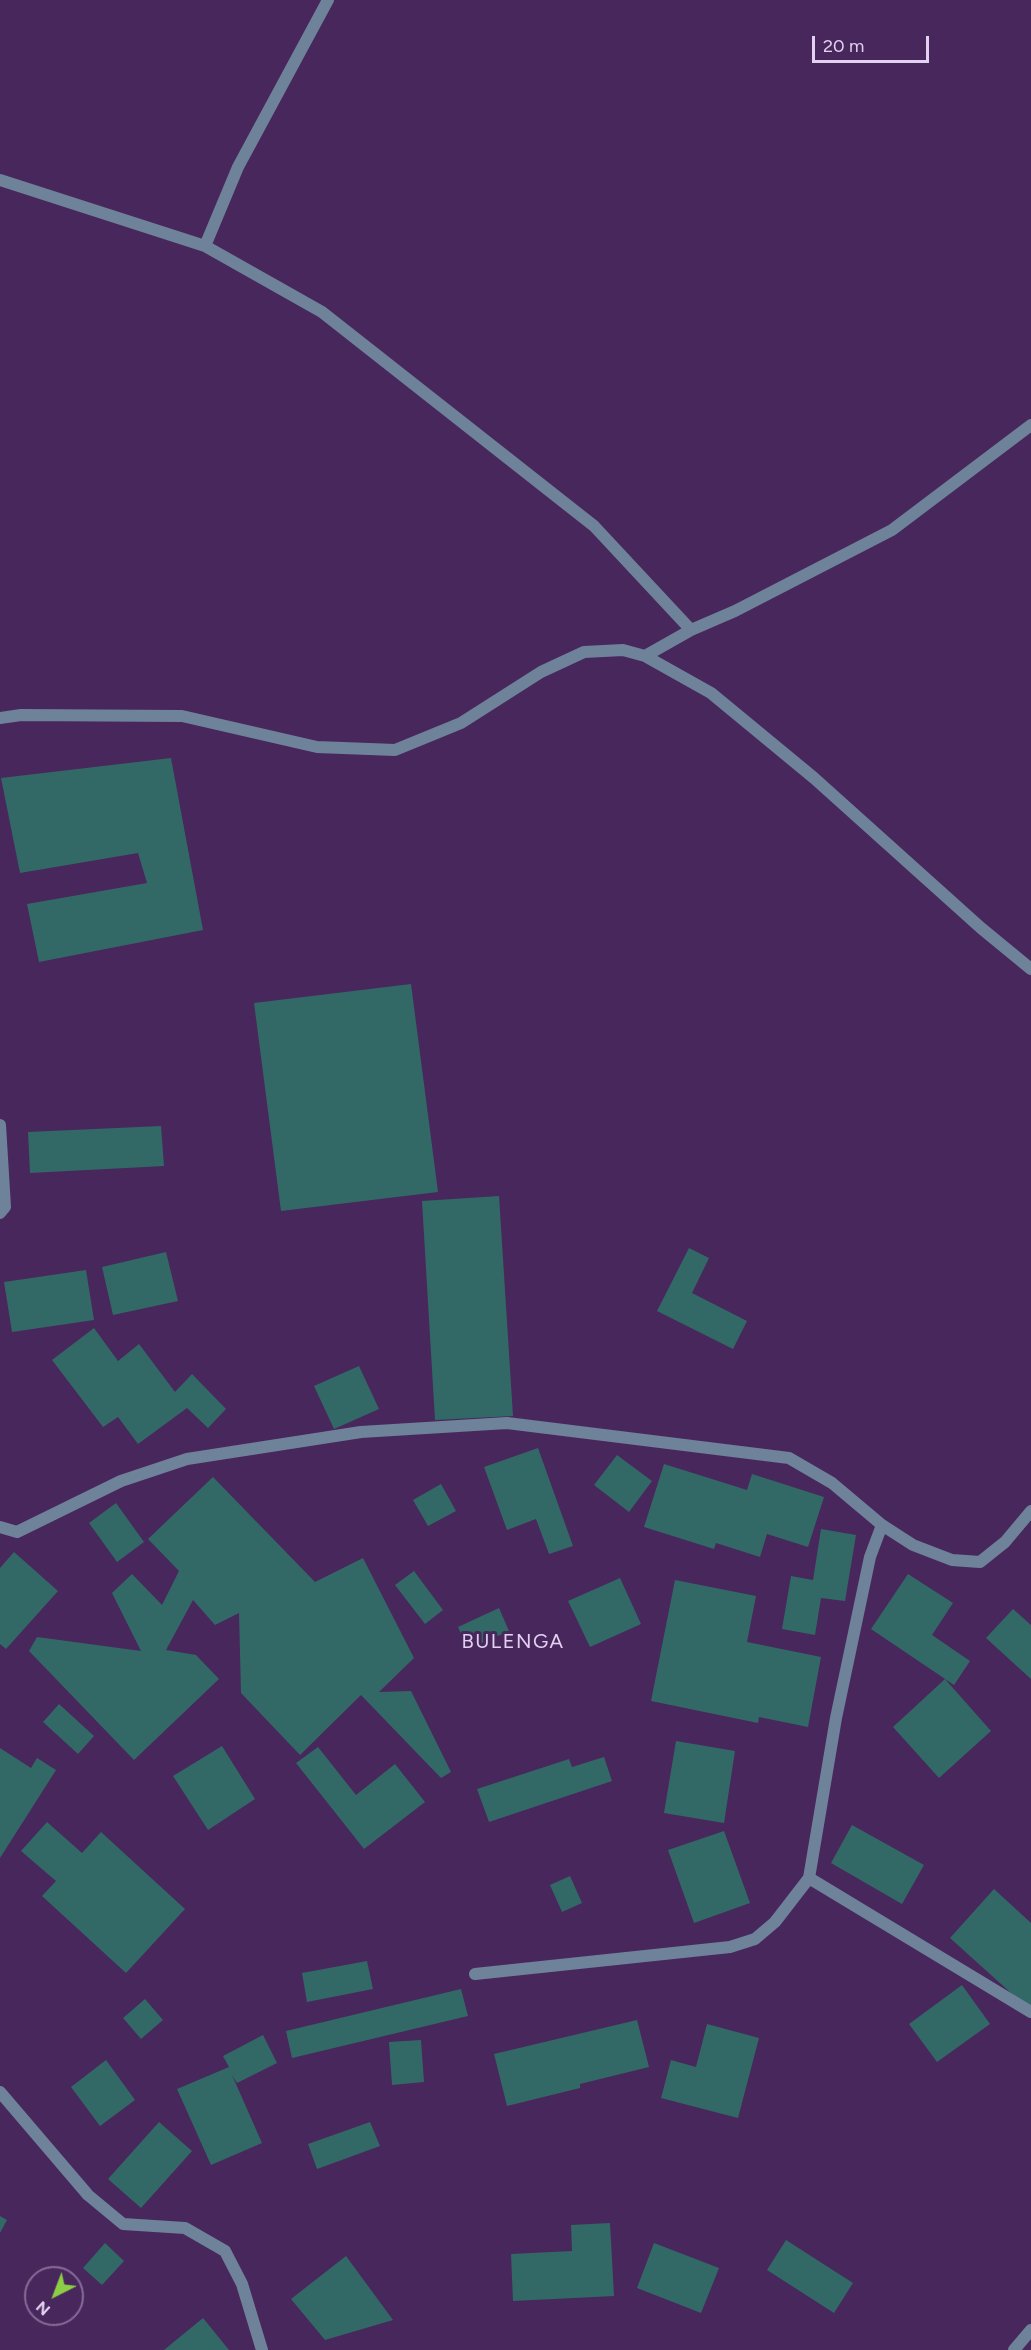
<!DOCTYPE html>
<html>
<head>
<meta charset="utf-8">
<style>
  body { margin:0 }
  #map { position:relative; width:1031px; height:2350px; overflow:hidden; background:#48275c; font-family:Figtree,sans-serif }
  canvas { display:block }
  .north { position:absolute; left:24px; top:2266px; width:60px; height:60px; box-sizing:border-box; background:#48275c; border:2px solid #866b98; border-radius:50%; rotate:222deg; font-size:16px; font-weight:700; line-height:24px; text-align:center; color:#e4d1f1 }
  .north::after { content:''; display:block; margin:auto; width:21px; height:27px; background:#8cce45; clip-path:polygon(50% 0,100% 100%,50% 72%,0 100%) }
  .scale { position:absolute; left:812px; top:36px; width:117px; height:27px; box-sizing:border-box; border:3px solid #e4d1f1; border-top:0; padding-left:8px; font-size:18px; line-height:21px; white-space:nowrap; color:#e4d1f1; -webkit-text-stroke:4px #48275c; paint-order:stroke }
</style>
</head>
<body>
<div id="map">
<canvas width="1031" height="2350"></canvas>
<div class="north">N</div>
<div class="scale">20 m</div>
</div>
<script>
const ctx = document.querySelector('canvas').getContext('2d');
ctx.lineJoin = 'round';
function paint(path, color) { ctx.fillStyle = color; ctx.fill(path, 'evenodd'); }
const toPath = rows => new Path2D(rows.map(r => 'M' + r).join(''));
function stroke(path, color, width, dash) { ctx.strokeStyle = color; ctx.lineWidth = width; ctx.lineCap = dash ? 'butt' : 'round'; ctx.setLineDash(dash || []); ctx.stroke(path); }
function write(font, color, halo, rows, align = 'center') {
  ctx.font = font + ' Figtree,sans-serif'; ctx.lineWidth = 6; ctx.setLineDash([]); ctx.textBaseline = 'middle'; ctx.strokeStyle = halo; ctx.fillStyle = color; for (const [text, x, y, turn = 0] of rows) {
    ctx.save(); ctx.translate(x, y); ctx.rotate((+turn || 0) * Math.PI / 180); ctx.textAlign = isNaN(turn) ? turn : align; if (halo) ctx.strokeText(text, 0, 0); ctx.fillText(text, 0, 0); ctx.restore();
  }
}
const building = toPath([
  [171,758,203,930,39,962,27,904,147,883,138,853,20,873,1,778],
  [411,984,438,1192,281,1211,254,1003],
  [161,1126,164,1166,30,1173,28,1132],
  [499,1196,513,1416,435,1420,422,1201],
  [689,1248,709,1258,692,1293,747,1321,733,1349,657,1311],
  [166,1252,178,1301,113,1315,102,1267],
  [86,1270,94,1320,12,1332,4,1282],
  [94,1328,118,1361,139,1344,175,1392,192,1374,226,1409,208,1428,187,1408,138,1444,118,1417,103,1427,52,1360],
  [359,1366,379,1409,334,1429,314,1386],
  [538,1448,573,1546,549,1554,536,1519,507,1530,484,1467],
  [617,1455,652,1481,629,1512,594,1485],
  [664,1464,747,1490,752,1474,824,1497,808,1547,767,1534,760,1557,716,1543,714,1549,644,1527],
  [213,1477,315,1582,363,1558,414,1658,379,1692,411,1691,451,1772,441,1778,361,1695,300,1755,241,1693,239,1613,215,1625,193,1600,166,1650,196,1655,219,1679,134,1760,29,1651,37,1637,141,1651,112,1593,132,1574,162,1605,179,1571,148,1539],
  [441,1484,456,1511,428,1526,413,1500],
  [116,1503,144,1542,117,1562,89,1523],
  [821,1529,856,1535,845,1601,821,1598,815,1635,782,1629,791,1576,813,1580],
  [14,1552,58,1591,6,1649,0,1644,0,1568],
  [414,1571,443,1610,425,1624,395,1585],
  [908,1574,953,1603,932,1635,970,1661,954,1685,871,1629],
  [620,1578,641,1624,590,1647,568,1601],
  [675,1580,756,1596,747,1642,821,1657,808,1727,759,1717,758,1723,651,1701],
  [499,1608,509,1631,468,1649,458,1627],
  [1013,1609,1031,1625,1031,1679,986,1638],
  [945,1679,991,1731,939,1778,893,1727],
  [59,1704,94,1736,78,1754,43,1722],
  [676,1741,735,1751,724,1823,664,1813],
  [222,1746,255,1799,208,1830,173,1776],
  [318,1747,356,1795,395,1764,425,1802,364,1849,296,1763],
  [0,1748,31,1768,37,1758,56,1770,0,1858],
  [604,1757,612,1781,489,1822,477,1789,569,1759,572,1767],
  [47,1822,82,1853,101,1832,185,1909,126,1973,42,1896,56,1881,21,1851],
  [852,1825,924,1865,902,1904,831,1863],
  [724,1831,750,1903,694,1923,668,1850],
  [570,1876,582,1903,562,1912,550,1885],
  [994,1889,1031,1923,1031,2011,950,1938],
  [367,1961,373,1989,307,2002,302,1973],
  [962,1985,990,2024,937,2062,909,2024],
  [461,1989,468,2016,292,2058,286,2031],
  [145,1999,163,2020,141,2039,123,2018],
  [637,2020,649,2067,580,2084,580,2088,507,2106,494,2054],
  [707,2024,759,2038,738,2118,661,2098,671,2060,696,2067],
  [263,2035,277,2063,237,2083,232,2075,262,2143,211,2165,177,2089,229,2067,223,2056],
  [421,2040,424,2082,392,2085,389,2042],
  [106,2060,135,2100,100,2126,71,2087],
  [159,2122,192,2151,141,2208,108,2179],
  [370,2122,380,2146,317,2169,308,2144],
  [0,2216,7,2220,0,2233],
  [610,2223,614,2296,513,2301,511,2254,572,2251,571,2225],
  [786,2240,853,2283,834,2313,767,2270],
  [105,2243,124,2261,102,2285,83,2268],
  [654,2243,719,2268,701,2313,637,2288],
  [346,2256,393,2320,325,2340,291,2299],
  [203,2318,229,2350,164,2350]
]);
const lane = toPath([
  [0,1125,5,1207,0,1213]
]);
const street = toPath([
  [0,180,205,246,322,312,594,526,691,630],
  [205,246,238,167,328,0],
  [645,656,691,630,735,611,892,530,1031,425],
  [0,718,21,715,182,716,317,747,395,750,461,723,541,672,584,652,623,650,645,656,711,693,814,778,981,928,1031,969],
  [882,1525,913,1545,952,1560,980,1562,1005,1542,1031,1511],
  [0,1527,17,1532,121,1481,187,1459,361,1432,507,1423,789,1458,832,1483,882,1525,870,1557,836,1718,809,1878,775,1922,755,1939,730,1947,475,1974],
  [809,1878,1031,2012],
  [0,2092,88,2195,123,2224,185,2228,225,2251,242,2284,262,2350],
  [1014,2350,1031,2330]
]);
const quarterNames = [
  ["BULENGA",513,1642]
];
paint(building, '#326966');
stroke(lane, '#6e839a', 12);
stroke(street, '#6e839a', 12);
ctx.letterSpacing = '1.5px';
write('20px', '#e4d1f1', '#48275c', quarterNames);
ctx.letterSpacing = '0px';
</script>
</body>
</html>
